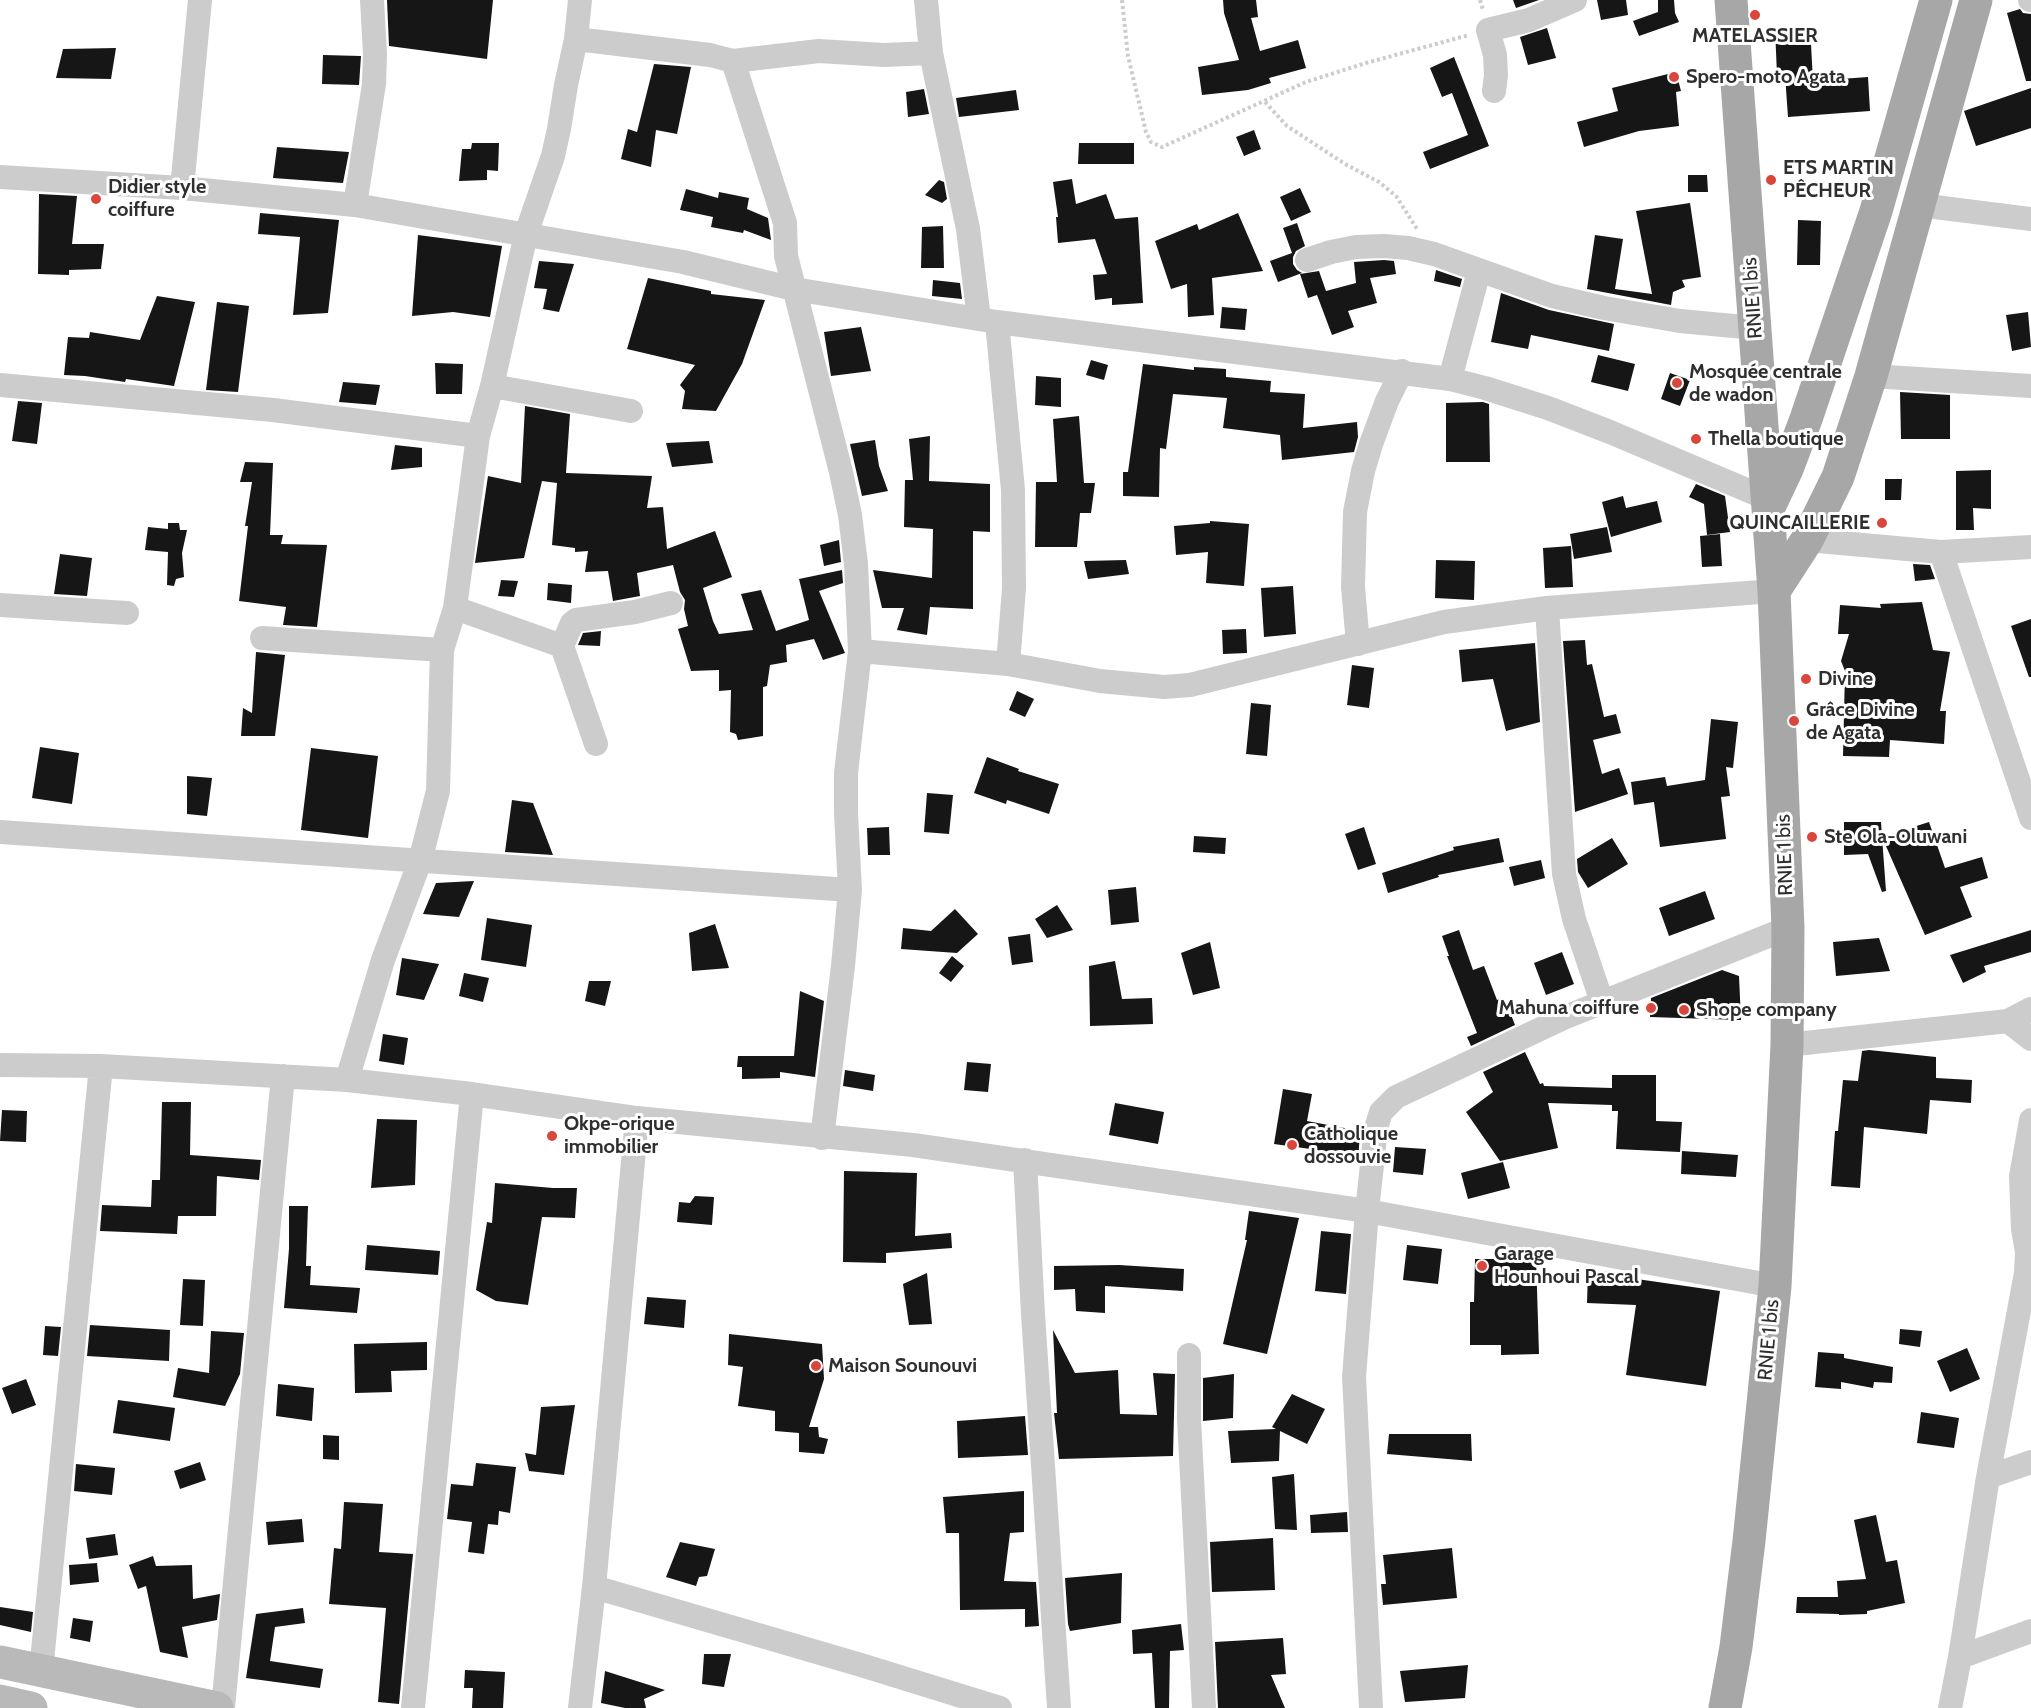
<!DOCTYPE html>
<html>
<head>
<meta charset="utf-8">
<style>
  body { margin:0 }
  canvas { display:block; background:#fff }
</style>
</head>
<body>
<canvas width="2031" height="1708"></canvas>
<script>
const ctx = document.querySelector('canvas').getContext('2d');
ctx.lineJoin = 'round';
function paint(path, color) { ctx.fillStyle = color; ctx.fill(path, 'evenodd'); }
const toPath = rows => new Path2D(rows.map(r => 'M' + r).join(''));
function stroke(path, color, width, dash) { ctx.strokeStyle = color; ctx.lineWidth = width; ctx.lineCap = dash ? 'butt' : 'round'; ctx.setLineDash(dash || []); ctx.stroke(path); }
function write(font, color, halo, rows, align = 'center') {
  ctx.font = font + ' Cabin,sans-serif'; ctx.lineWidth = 6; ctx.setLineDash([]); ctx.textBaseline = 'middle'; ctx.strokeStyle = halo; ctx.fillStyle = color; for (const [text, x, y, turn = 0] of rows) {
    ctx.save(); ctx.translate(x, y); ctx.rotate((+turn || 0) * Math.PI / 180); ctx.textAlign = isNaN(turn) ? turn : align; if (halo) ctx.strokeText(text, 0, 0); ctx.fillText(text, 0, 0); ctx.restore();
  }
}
const building = toPath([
  [387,0,493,0,487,59,389,46],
  [1223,0,1256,0,1258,17,1251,18,1260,51,1298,40,1306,68,1269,78,1271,83,1248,90,1202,95,1198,67,1239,60,1224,13],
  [1513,0,1539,0,1516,8],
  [1597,0,1626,0,1628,15,1601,20],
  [1658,0,1674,0,1675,13,1679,22,1639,36,1633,21,1658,12],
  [2020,9,2023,13,2031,14,2031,81,2026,81,2007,13],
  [1810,26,1813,81,1868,77,1870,111,1788,117,1785,75,1777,75,1775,28],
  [1547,28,1556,58,1528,65,1520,37],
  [116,48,111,79,56,78,63,49],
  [323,55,361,56,359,85,322,84],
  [1454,57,1489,146,1430,169,1423,152,1468,135,1452,93,1442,97,1430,68],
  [654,64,691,67,677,134,656,130,651,167,621,159,628,129,637,132],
  [1676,72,1681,91,1676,92,1679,126,1639,131,1584,147,1577,122,1618,111,1612,88],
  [2031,88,2031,128,1976,146,1964,111],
  [924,89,929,114,908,117,906,92],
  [1016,90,1019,110,959,117,956,98],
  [1254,130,1261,149,1244,156,1236,137],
  [472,143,499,143,498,171,487,170,487,180,459,181,462,149,471,149],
  [1079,143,1134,143,1134,164,1078,164],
  [277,147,349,152,343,183,273,178],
  [1688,175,1707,175,1708,192,1688,192],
  [1072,179,1076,204,1106,194,1115,219,1138,217,1143,303,1112,305,1112,298,1095,300,1093,275,1107,274,1095,239,1058,243,1056,217,1058,217,1053,182],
  [939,180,944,182,947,199,942,203,925,195],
  [1300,188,1311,212,1291,221,1280,197],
  [686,189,718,198,719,192,749,198,747,209,768,218,771,240,744,230,743,233,711,227,713,217,680,210],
  [39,194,77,196,72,244,104,244,101,269,69,270,69,275,38,274],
  [1690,203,1701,277,1682,280,1685,287,1673,292,1671,305,1587,289,1595,235,1623,239,1615,289,1652,294,1636,211],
  [260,213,339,220,328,313,293,315,300,237,258,234],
  [1238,213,1263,271,1212,278,1214,315,1188,317,1187,284,1171,289,1155,241,1197,224,1199,230],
  [1798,220,1821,221,1820,265,1797,265],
  [1297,223,1305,246,1296,251,1293,257,1293,264,1297,270,1302,273,1278,282,1270,261,1292,253,1283,228],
  [943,226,944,268,921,268,922,227],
  [418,235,502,246,490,317,453,312,412,316],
  [1384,260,1394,261,1396,274,1370,278,1377,303,1348,311,1354,327,1332,335,1317,295,1308,298,1300,274,1319,271,1326,291,1356,283,1354,262],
  [539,261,574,264,559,312,543,309,547,289,534,288],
  [1436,270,1462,279,1460,287,1434,281],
  [648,278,711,291,711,294,765,300,742,364,716,411,682,409,685,391,680,385,695,365,627,349],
  [933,280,960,283,962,299,932,296],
  [1501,293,1549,310,1614,324,1609,351,1531,335,1528,349,1491,342],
  [157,296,195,302,174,386,126,379,125,382,85,376,64,375,68,337,89,338,90,332,140,340],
  [217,302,249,306,238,392,206,390],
  [1222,307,1247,309,1245,330,1220,328],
  [2028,312,2031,347,2012,351,2006,315],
  [861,327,871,371,831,376,824,332],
  [1598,355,1635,364,1628,391,1591,382],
  [1091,360,1108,365,1104,380,1086,375],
  [435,363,463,364,462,394,436,394],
  [1143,364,1194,370,1194,367,1226,369,1226,377,1271,381,1270,392,1305,394,1303,428,1357,422,1358,437,1354,452,1282,460,1280,435,1223,428,1227,398,1173,394,1166,449,1160,448,1159,497,1123,496,1123,472,1128,472],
  [1670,373,1690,380,1680,406,1661,399],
  [1036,376,1061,378,1061,407,1035,405],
  [343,382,380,385,376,405,339,402],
  [1900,392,1950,395,1950,439,1901,439],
  [18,401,42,403,37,444,12,441],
  [1483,402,1489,404,1490,462,1446,462,1446,403],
  [525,406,570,414,566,473,652,476,647,508,663,507,667,549,715,531,732,577,703,588,713,621,719,634,753,630,741,594,761,590,776,631,809,620,799,579,842,570,843,583,819,591,845,653,823,660,814,639,786,645,787,662,770,665,767,686,763,687,763,736,738,740,736,734,730,732,731,690,719,691,719,670,691,671,678,629,688,626,684,609,685,600,680,592,673,565,637,573,640,596,613,601,608,571,585,572,588,551,575,552,575,548,552,545,557,483,542,481,524,558,475,563,488,476,521,483],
  [1079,416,1084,483,1095,483,1091,513,1080,513,1077,547,1035,547,1036,482,1057,482,1053,419],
  [930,436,929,481,990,484,990,532,973,531,973,609,930,607,927,635,897,630,904,608,882,608,873,570,932,578,933,529,904,527,905,480,913,480,909,439],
  [875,440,879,466,888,491,862,496,850,444],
  [709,441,713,463,672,467,666,443],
  [395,445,422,448,422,467,391,470],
  [245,462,273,463,270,535,283,535,281,544,327,545,317,627,283,625,286,607,239,601,248,526,245,526,252,482,240,482],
  [1991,470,1991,509,1973,508,1974,530,1956,530,1956,471],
  [1885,479,1902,479,1901,500,1885,500],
  [1696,484,1725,496,1730,532,1707,535,1704,504,1689,497],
  [1623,496,1626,508,1657,501,1662,522,1611,537,1602,502],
  [1210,521,1249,524,1244,586,1206,583,1208,552,1176,555,1174,526,1210,523],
  [168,523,179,523,180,530,187,530,182,553,184,577,176,579,174,586,167,585,168,552,145,550,148,527,168,529],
  [1607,527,1612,552,1574,559,1570,534],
  [1720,534,1722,566,1702,567,1700,536],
  [839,540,841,562,824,566,820,545],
  [1571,546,1573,587,1545,588,1543,548],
  [60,554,92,558,87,596,54,594],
  [1126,560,1129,574,1088,579,1084,561],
  [1436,560,1475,561,1474,600,1435,598],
  [1913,564,1930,565,1935,579,1915,581],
  [501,580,518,581,514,597,498,596],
  [548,583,572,585,571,603,547,600],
  [1293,586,1296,634,1264,637,1261,588],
  [1922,602,1933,650,1950,652,1940,711,1946,711,1944,744,1890,740,1889,757,1843,756,1845,671,1841,661,1849,634,1838,634,1840,605,1881,608,1880,604],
  [2031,619,2031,677,2029,677,2011,626],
  [1246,629,1247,653,1223,654,1222,630],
  [601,631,600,646,578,645,583,633],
  [1585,640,1587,665,1592,664,1604,717,1616,714,1621,733,1593,740,1602,774,1619,768,1628,794,1575,812,1563,641],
  [1535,643,1540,722,1506,731,1493,679,1462,682,1459,650],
  [256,652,285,655,275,736,241,736,243,708,252,713],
  [1352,665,1374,668,1369,708,1347,705],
  [1017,691,1034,699,1025,717,1009,710],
  [1251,703,1271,705,1267,756,1246,754],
  [1711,719,1738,722,1733,768,1726,767,1730,796,1721,797,1726,839,1660,847,1654,802,1634,805,1631,782,1665,777,1667,786,1705,780],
  [40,747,79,753,72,804,32,798],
  [311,748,378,756,368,838,301,830],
  [987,757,1019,769,1018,771,1059,784,1049,814,1007,800,1006,804,974,793],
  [187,776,212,778,207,816,187,814],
  [927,793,953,795,949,834,924,832],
  [512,800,533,803,553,855,505,852],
  [1844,822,1881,822,1882,837,1929,822,1945,868,1982,857,1988,878,1960,887,1972,917,1925,935,1882,837,1886,891,1882,892,1868,854,1844,855],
  [889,827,890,855,868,855,867,828],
  [1364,827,1376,864,1358,870,1345,834],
  [1194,836,1226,838,1225,854,1193,852],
  [1499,838,1504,862,1438,875,1439,877,1388,893,1382,873,1454,850,1453,847],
  [1612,838,1628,864,1588,888,1578,872,1577,859],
  [1541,860,1545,878,1514,886,1509,867],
  [474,881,459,917,423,914,436,883],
  [1136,887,1139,922,1111,925,1108,890],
  [1705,891,1715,919,1669,936,1659,908],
  [1057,905,1073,930,1047,938,1035,919],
  [955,909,978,934,957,953,901,949,903,928,931,931],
  [487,918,532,925,526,967,481,960],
  [715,924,729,968,692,971,689,933],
  [1459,930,1473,970,1484,966,1497,1000,1504,997,1515,1025,1471,1046,1467,1037,1477,1033,1447,956,1449,956,1442,936],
  [2031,930,2031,952,1984,966,1986,972,1963,983,1950,955],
  [1030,934,1033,962,1012,965,1008,937],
  [1879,938,1890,971,1836,976,1833,942],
  [1210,942,1220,988,1193,995,1181,953],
  [1562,952,1574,984,1546,995,1534,963],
  [952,956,964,966,951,982,939,973],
  [402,958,439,964,424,1000,396,995],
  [1115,961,1122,999,1152,998,1153,1024,1090,1026,1089,966],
  [1722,970,1739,976,1741,1020,1650,1017,1651,998],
  [464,973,489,978,483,1002,459,996],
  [589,981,611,981,605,1006,585,1001],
  [800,991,824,1001,815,1077,780,1072,780,1078,742,1079,742,1067,737,1067,738,1056,794,1056],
  [383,1034,408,1038,404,1065,379,1061],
  [1869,1050,1936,1057,1936,1078,1972,1080,1971,1103,1930,1100,1927,1134,1864,1127,1860,1188,1831,1186,1835,1131,1838,1131,1843,1080,1858,1081,1862,1051],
  [1525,1052,1540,1084,1543,1083,1544,1086,1612,1088,1612,1075,1656,1075,1656,1121,1682,1122,1680,1152,1616,1149,1618,1111,1612,1111,1612,1105,1548,1103,1558,1148,1500,1161,1466,1112,1493,1092,1483,1072],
  [967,1062,991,1064,988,1092,964,1090],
  [845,1070,875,1075,873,1091,843,1086],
  [1283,1089,1312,1094,1307,1121,1360,1131,1358,1163,1315,1164,1318,1150,1274,1144],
  [162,1102,191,1102,190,1155,261,1160,259,1180,217,1176,216,1216,178,1216,177,1234,100,1231,102,1205,151,1207,152,1180,160,1180],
  [1115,1103,1164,1112,1158,1144,1109,1135],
  [2,1110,27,1111,26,1142,0,1141],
  [377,1119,417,1120,415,1185,371,1188],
  [1395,1147,1426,1149,1423,1175,1393,1172],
  [1682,1151,1738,1155,1736,1177,1681,1174],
  [1503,1162,1510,1188,1468,1199,1461,1173],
  [844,1171,917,1173,915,1236,951,1233,952,1248,886,1253,886,1263,843,1262],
  [495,1183,553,1188,577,1188,575,1218,542,1217,528,1305,496,1301,476,1290,487,1222,492,1223],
  [695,1196,714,1197,712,1225,677,1222,679,1202,690,1203],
  [289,1206,308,1206,306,1266,311,1266,310,1285,360,1288,357,1313,284,1308,289,1249],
  [1249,1211,1299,1218,1267,1354,1223,1344,1247,1240,1245,1240],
  [1321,1231,1351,1234,1346,1294,1315,1291],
  [367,1245,440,1251,438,1275,365,1270],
  [1407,1245,1442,1249,1438,1284,1403,1280],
  [1524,1254,1536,1257,1539,1354,1501,1355,1501,1345,1470,1345,1470,1302,1474,1302,1475,1259,1499,1259,1499,1255],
  [1119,1265,1184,1269,1183,1291,1105,1286,1105,1313,1076,1311,1075,1289,1054,1290,1054,1266],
  [1588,1271,1616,1272,1616,1276,1720,1291,1706,1386,1626,1375,1636,1305,1587,1303],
  [927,1273,932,1324,909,1325,903,1284],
  [183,1279,205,1280,203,1326,180,1325],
  [647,1297,686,1300,684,1328,644,1324],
  [90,1325,170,1330,169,1361,87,1356],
  [45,1326,61,1327,58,1356,43,1355],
  [1900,1329,1922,1331,1920,1347,1899,1344],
  [1053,1330,1075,1373,1118,1370,1120,1414,1157,1415,1153,1373,1175,1374,1173,1456,1059,1459,1054,1413,1057,1413],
  [211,1331,244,1333,240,1374,225,1406,173,1397,178,1368,209,1373],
  [729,1334,822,1344,824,1379,809,1427,818,1427,819,1437,828,1439,824,1454,799,1452,799,1433,775,1431,775,1411,738,1406,743,1367,728,1365],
  [427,1342,427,1370,391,1371,392,1392,355,1393,354,1344],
  [1967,1348,1980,1379,1950,1392,1937,1361],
  [1818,1352,1844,1354,1844,1358,1893,1367,1892,1383,1874,1382,1873,1388,1841,1382,1841,1389,1815,1387],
  [1234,1374,1233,1418,1203,1421,1203,1378],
  [26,1379,36,1405,12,1414,2,1388],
  [278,1384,314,1388,312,1421,276,1416],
  [1292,1394,1325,1409,1307,1444,1280,1431,1279,1461,1231,1463,1228,1431,1276,1429,1272,1427],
  [118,1400,175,1408,170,1441,113,1433],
  [575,1405,564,1475,529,1471,525,1453,536,1455,541,1407],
  [1921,1412,1959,1418,1954,1448,1917,1443],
  [1025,1416,1028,1455,958,1458,957,1421],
  [1389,1434,1471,1434,1472,1461,1387,1454],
  [323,1435,339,1436,339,1460,323,1459],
  [200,1462,206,1480,180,1489,174,1471],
  [476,1463,516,1467,510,1513,499,1511,498,1525,488,1524,484,1554,468,1552,472,1522,447,1519,451,1484,473,1486],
  [76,1464,115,1468,112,1495,74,1491],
  [1294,1474,1297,1530,1275,1529,1272,1477],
  [1024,1491,1024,1532,1010,1533,1004,1581,1036,1582,1039,1626,1025,1627,1025,1609,960,1610,959,1533,946,1533,943,1497],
  [344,1502,383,1504,379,1552,413,1554,399,1704,378,1702,386,1608,329,1604,334,1548,341,1549],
  [1347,1512,1348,1532,1311,1533,1310,1515],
  [1876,1515,1886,1562,1897,1560,1905,1603,1867,1611,1867,1614,1839,1615,1839,1614,1796,1613,1797,1597,1838,1597,1837,1581,1866,1579,1854,1520],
  [302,1519,304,1542,268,1545,266,1522],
  [115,1534,118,1555,89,1559,86,1538],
  [1273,1538,1275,1590,1212,1592,1210,1542],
  [680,1542,715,1549,707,1576,699,1577,696,1586,666,1577],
  [1452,1548,1457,1598,1383,1605,1381,1584,1386,1584,1383,1555],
  [153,1556,156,1566,192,1565,193,1599,220,1594,217,1620,182,1627,188,1658,160,1652,146,1586,138,1589,129,1565],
  [97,1563,99,1582,70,1585,69,1565],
  [1122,1573,1121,1623,1070,1631,1068,1624,1065,1578],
  [0,1607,33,1612,31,1632,0,1625],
  [303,1608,305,1623,275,1627,270,1661,323,1669,320,1688,246,1678,256,1614],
  [73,1618,93,1621,90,1642,70,1638],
  [1181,1624,1184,1650,1170,1651,1169,1708,1155,1708,1152,1653,1133,1654,1132,1630],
  [1283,1638,1286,1674,1271,1675,1285,1708,1218,1708,1215,1642],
  [704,1654,731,1654,724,1687,702,1684],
  [1468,1665,1465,1698,1405,1702,1400,1671],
  [465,1670,505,1672,503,1708,472,1708,473,1688,464,1688],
  [605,1671,665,1690,644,1699,646,1708,625,1708,601,1703]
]);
const path = toPath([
  [1122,0,1128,56,1146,132,1151,142,1162,147,1306,82,1366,63,1469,35],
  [1480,0,1483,10],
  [1265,102,1287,126,1345,164,1379,182,1396,196,1417,229]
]);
const minor = toPath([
  [926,0,931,53,968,229,979,319],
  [2030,0,2031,0],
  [576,39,710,55,733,61,819,51,884,55,931,53],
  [733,61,785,223,786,256,841,472,850,515,856,564,860,651,846,773,846,813,850,890,843,966,822,1138],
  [1494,91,1496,75,1495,55,1488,30,1529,20,1575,0],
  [0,177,182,188,355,205,683,262,794,289,997,322,1450,379,1485,388,1548,408,1610,432,1768,499],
  [182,188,200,0],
  [355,205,374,84,375,54,372,0],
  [1919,205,2031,219],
  [1307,260,1331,252,1356,247,1384,246,1408,248,1434,254,1552,296,1604,308,1680,321,1755,328],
  [997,322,1013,490,1014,588,1008,664],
  [1871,376,2031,386],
  [1450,379,1479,271],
  [0,385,273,410,478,436],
  [492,386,631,411],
  [1807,540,1941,552,2031,547],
  [1941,552,2031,818],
  [0,605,127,613],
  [455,608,562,646,596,744],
  [1547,608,1564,874,1574,919,1602,1002],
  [262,638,442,650],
  [1358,644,1353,587,1355,512,1363,471,1371,444,1387,401,1402,371],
  [562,646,572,623,576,620,635,612,671,603],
  [860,651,1008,664,1100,681,1164,687,1190,685,1444,622,1547,608,1774,591],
  [0,832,850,890],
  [2008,1021,2031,1039],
  [1787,1045,2008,1021,2031,1009],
  [0,1065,101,1066,347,1080,472,1094,637,1118,913,1145,1367,1211,1775,1286],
  [347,1080,383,960,420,861,438,791,442,650,455,608,478,436,492,386,526,234,553,156,559,129,566,85,576,39,580,0],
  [1025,1160,1033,1314,1059,1708],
  [1189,1355,1189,1419,1204,1708],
  [1988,1477,2031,1462],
  [594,1587,861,1665,1000,1708],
  [1960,1657,2031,1631],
  [41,1671,101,1066],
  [223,1708,283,1076],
  [413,1708,472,1094],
  [580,1708,594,1587,637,1118],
  [1371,1708,1354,1377,1367,1211,1376,1128,1381,1112,1396,1097,1568,1016,1788,928],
  [1950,1708,1960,1657,1988,1477,2026,1273,2027,1252,2023,1229,2021,1176,2031,1120]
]);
const secondary = toPath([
  [0,1662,217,1708],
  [0,1701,31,1708]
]);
const primary = toPath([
  [1770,505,1787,469,1806,419,1876,211,1936,0],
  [1774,591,1807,540,1838,477,1871,376,1976,0],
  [1725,1708,1736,1647,1749,1541,1775,1286,1787,1045,1788,928,1774,591,1731,0]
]);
const markers = [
  [1755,15,6,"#db463c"],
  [1674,77,6,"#db463c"],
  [1771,180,6,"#db463c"],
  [96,199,6,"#db463c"],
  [1677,383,6,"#db463c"],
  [1696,439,6,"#db463c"],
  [1882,523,6,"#db463c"],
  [1806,679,6,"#db463c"],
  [1794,721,6,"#db463c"],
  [1812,837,6,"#db463c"],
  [1651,1008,6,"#db463c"],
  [1684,1010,6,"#db463c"],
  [552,1136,6,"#db463c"],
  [1292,1145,6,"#db463c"],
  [1482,1266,6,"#db463c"],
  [816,1366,6,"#db463c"]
];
const poiNames = [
  ["MATELASSIER",1755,36,"center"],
  ["Spero-moto Agata",1686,77],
  ["ETS MARTIN",1783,168],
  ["PÊCHEUR",1783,191],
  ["Didier style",108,187],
  ["coiffure",108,210],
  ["Mosquée centrale",1689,372],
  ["de wadon",1689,395],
  ["Thella boutique",1708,439],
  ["QUINCAILLERIE",1870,523,"right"],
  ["Divine",1818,679],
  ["Grâce Divine",1806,710],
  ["de Agata",1806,733],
  ["Ste Ola-Oluwani",1824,837],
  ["Mahuna coiffure",1639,1008,"right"],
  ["Shope company",1696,1010],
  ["Okpe-orique",564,1124],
  ["immobilier",564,1147],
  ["Catholique",1304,1134],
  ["dossouvie",1304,1157],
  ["Garage",1494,1254],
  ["Hounhoui Pascal",1494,1277],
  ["Maison Sounouvi",828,1366]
];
const streetNames = [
  ["RNIE 1 bis",1753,298,-94],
  ["RNIE 1 bis",1785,855,-92],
  ["RNIE 1 bis",1769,1340,-85]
];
paint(building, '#161616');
stroke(path, '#ccc', 4, [3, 3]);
stroke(minor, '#ccc', 24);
stroke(secondary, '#b9b9b9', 33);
stroke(primary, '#a7a7a7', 33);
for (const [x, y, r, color] of markers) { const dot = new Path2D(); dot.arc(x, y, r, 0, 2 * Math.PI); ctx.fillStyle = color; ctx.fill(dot); stroke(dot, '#fff', 2); }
write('bold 20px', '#2f2f2f', '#fff', poiNames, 'left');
write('20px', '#2f2f2f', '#fff', streetNames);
</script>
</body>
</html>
